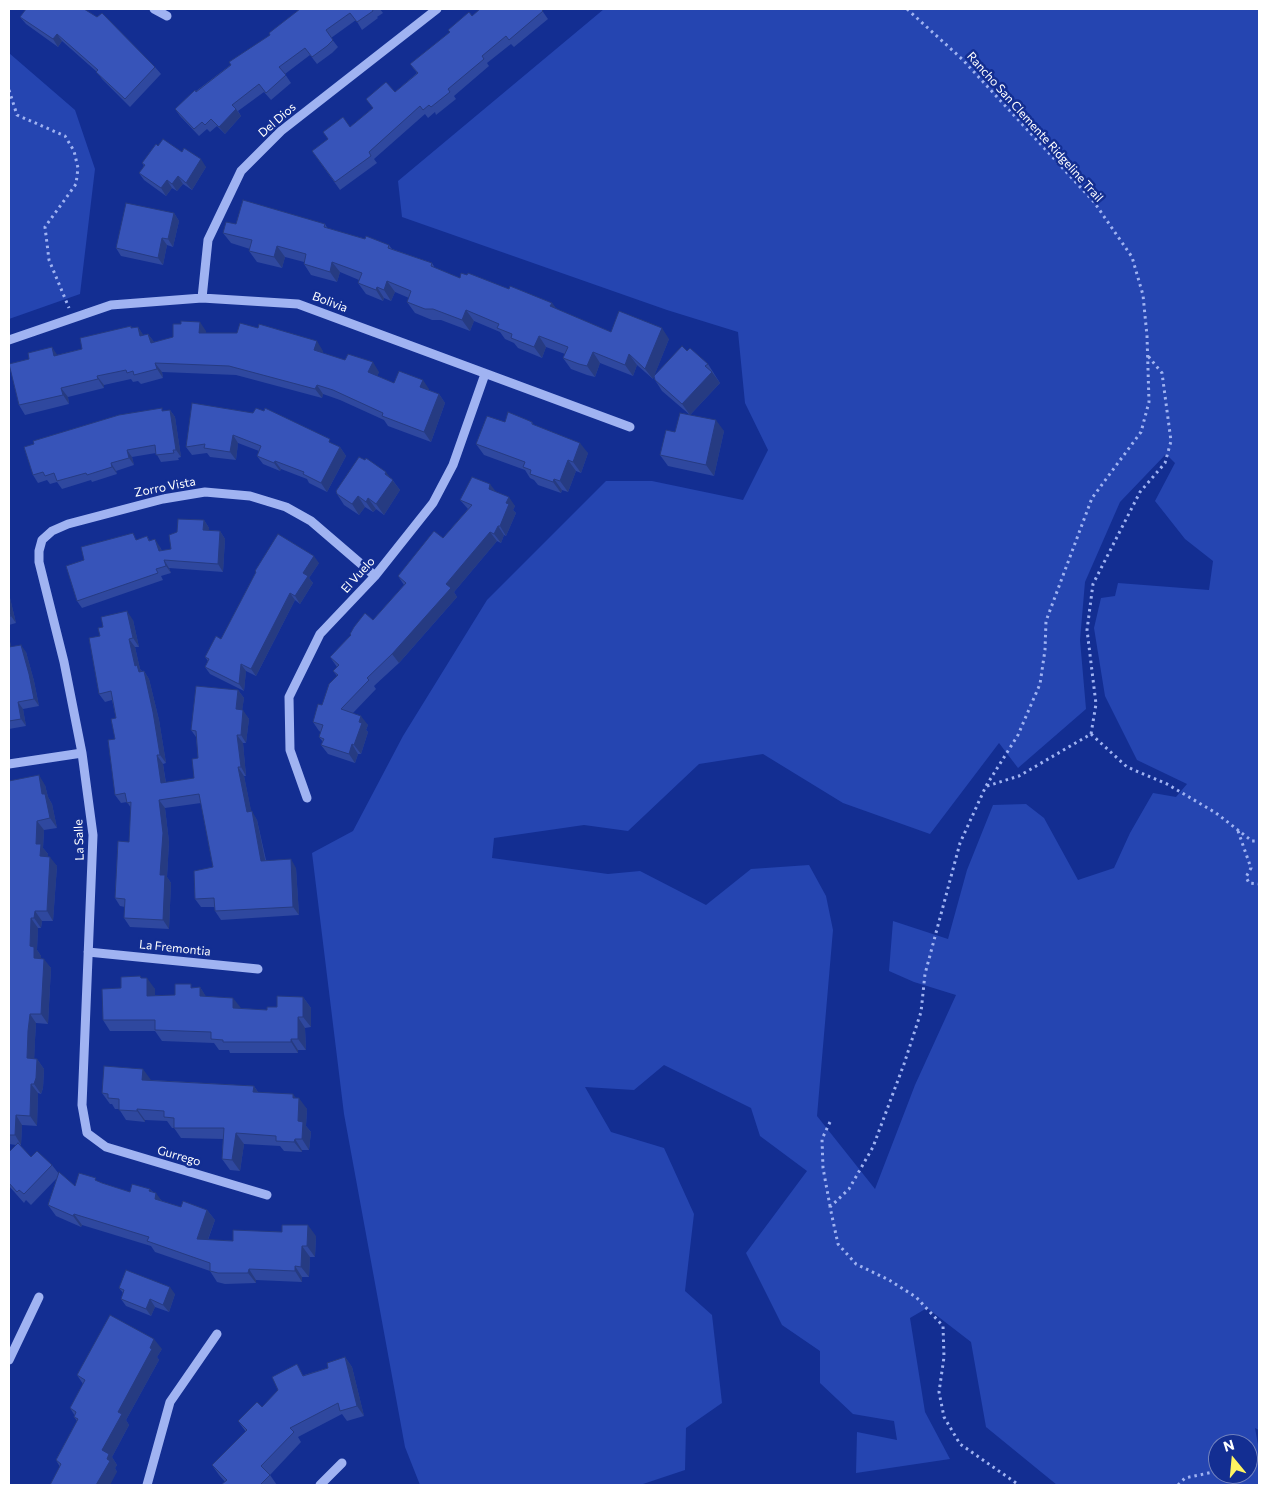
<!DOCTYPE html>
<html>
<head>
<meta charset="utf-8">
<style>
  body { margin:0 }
  #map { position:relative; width:1268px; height:1494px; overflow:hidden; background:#132e92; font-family:Commissioner,sans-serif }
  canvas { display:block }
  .frame { position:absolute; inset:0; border:10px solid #fff; pointer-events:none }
  .north { position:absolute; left:1208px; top:1434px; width:50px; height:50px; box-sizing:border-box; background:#132e92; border:1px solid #7182be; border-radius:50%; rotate:343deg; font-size:14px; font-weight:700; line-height:20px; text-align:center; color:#fff }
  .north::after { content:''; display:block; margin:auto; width:18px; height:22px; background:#fff561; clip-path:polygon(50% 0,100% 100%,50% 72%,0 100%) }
</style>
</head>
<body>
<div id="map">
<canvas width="1268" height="1494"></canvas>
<div class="frame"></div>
<div class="north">N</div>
</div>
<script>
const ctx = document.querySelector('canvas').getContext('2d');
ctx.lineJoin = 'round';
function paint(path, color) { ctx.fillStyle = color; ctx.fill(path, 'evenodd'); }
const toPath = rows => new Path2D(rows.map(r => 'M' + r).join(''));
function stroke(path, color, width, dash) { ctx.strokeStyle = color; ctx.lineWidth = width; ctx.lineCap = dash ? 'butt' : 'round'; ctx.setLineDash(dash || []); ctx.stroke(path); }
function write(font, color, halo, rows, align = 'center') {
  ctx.font = font + ' Commissioner,sans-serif'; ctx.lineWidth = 5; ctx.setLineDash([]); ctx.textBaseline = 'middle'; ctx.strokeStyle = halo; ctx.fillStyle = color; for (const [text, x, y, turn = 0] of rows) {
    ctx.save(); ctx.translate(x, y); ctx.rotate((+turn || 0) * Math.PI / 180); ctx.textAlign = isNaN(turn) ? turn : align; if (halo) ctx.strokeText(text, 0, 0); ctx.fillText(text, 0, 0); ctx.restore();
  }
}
const green = toPath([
  [604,9,1259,9,1259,1430,1255,1428,1259,1450,1259,1485,1057,1485,986,1427,971,1342,927,1308,910,1318,925,1412,950,1459,856,1473,857,1432,897,1440,894,1421,853,1414,820,1383,820,1351,782,1325,746,1253,807,1171,760,1136,751,1108,664,1065,634,1090,585,1087,611,1132,664,1148,694,1214,685,1291,712,1315,722,1403,686,1428,685,1470,640,1485,420,1485,405,1447,344,1114,312,853,353,831,403,736,487,600,606,481,652,481,743,500,768,450,745,403,738,332,667,310,402,217,398,181],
  [1166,454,1175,463,1155,501,1185,539,1213,561,1209,590,1118,583,1115,596,1101,598,1094,628,1105,696,1137,760,1187,784,1176,797,1153,793,1130,833,1114,868,1078,880,1044,818,1026,804,993,805,967,870,948,939,893,921,889,971,914,982,956,995,915,1085,875,1189,817,1116,833,930,826,896,809,865,751,869,706,905,640,871,608,874,492,858,494,838,584,825,628,831,699,764,763,754,843,803,930,834,999,743,1018,768,1086,709,1080,640,1085,582,1120,502],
  [1218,1444,1248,1444,1248,1474,1218,1474],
  [9,53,75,110,95,169,80,294,9,319]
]);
const path = toPath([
  [907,9,962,59,1094,202,1132,257,1143,295,1147,336,1149,402,1141,432,1092,498,1046,621,1045,650,1040,684,1018,735,986,786,960,843,925,974,921,1012,904,1064,873,1147,849,1189,830,1207,838,1244,856,1264,889,1280,916,1297,943,1326,944,1357,939,1392,944,1417,960,1444,1019,1485],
  [9,90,17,115,65,136,74,151,78,168,76,184,45,227,49,260,69,308],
  [1091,734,1127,767,1167,784,1216,813,1252,841,1259,841],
  [987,786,1019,776,1091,734,1096,704,1087,630,1093,584,1140,492,1165,463,1171,441,1162,373,1148,356],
  [1238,831,1251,868,1246,877,1249,883,1259,884],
  [830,1122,822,1139,823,1168,830,1206],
  [1248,1465,1259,1463],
  [1178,1485,1185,1478,1218,1471]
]);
const minor = toPath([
  [154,9,167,16],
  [202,298,208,240,241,171,281,131,437,9],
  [9,340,111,305,202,298,298,304,630,427],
  [9,764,82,753],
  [307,798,290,750,289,697,320,634,375,576,433,503,453,465,485,374],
  [88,952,258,969],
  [267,1195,106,1147,87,1133,82,1105,93,835,82,753,64,662,39,562,39,551,42,540,52,531,68,524,163,499,205,492,250,496,286,507,311,521,375,576],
  [9,1360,39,1297],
  [147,1485,170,1402,217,1334],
  [320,1485,342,1463]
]);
const wall = toPath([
  [300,9,380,9,383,13,377,17,378,18,362,30,356,20,331,38,338,47,332,53,317,64,310,55,285,74,291,83,271,100,264,92,238,111,241,116,225,134,217,126,210,132,207,129,199,136,180,116,175,109,196,91,270,35],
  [541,9,548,19,514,47,511,44,487,63,489,66,454,96,456,99,436,115,435,112,428,118,425,114,374,159,377,163,340,190,312,151,350,127,373,108,366,99,395,92,417,73,410,64,472,16],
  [20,17,155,67,161,74,130,107,102,79,97,72,62,41,58,47,26,24],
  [158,146,182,152,206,167,192,190,183,184,177,191,172,188,166,196,144,180,139,173,144,166,142,163],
  [174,213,179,221,173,247,167,245,163,265,121,256,116,248],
  [236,224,325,224,328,229,389,245,392,249,432,263,435,268,460,278,467,275,552,303,556,309,611,332,669,339,654,376,687,351,708,364,720,383,690,415,724,431,714,476,668,466,660,455,675,432,690,415,662,391,655,380,654,376,653,379,637,365,633,376,600,363,595,377,587,375,571,369,563,358,565,354,546,347,542,358,518,348,514,343,505,339,500,332,474,321,470,331,441,320,432,320,415,313,407,302,409,298,395,292,391,301,384,298,383,301,366,294,358,283,359,280,340,272,337,282,311,275,304,264,304,262,285,257,282,268,257,262,249,251,250,249,231,243,223,233],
  [138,327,143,335,148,334,154,342,206,331,206,333,323,351,322,353,379,372,377,376,394,383,429,389,429,390,439,394,445,403,431,442,388,426,384,420,340,400,323,394,322,398,236,375,162,372,163,378,141,384,138,381,133,382,131,379,104,385,104,388,68,397,69,404,25,415,19,405,29,359,57,355,82,349,132,328],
  [170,410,175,417,181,457,178,458,179,460,161,462,156,453,132,457,134,465,116,471,117,474,92,482,91,480,62,489,57,482,50,484,47,480,38,483,33,475,164,411],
  [253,413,333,444,340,447,346,456,327,492,309,483,307,479,281,469,280,471,263,464,257,456,259,451,238,443,236,460,210,457,207,453,192,455,186,447],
  [505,422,532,422,534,425,588,453,581,473,576,471,568,492,562,490,561,493,538,485,534,480,530,478,525,470,484,455,476,444],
  [391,478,400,490,384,515,376,509,373,512,365,507,359,515,344,505,337,494],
  [495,491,515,506,513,510,516,513,506,536,504,535,501,543,497,541,454,592,457,597,399,663,374,686,376,689,353,713,368,725,366,730,368,732,361,754,358,754,355,763,328,754,321,745,323,742,319,737,321,732,319,731,313,722,337,676,333,671,337,667,330,657,351,635,350,634,373,620,404,585,398,576,443,538,468,509,460,500],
  [204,520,209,528,208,530,220,531,225,539,223,572,169,568,171,573,161,576,163,580,82,608,77,601,84,560,147,536,150,541,160,547,162,551,171,549,177,532],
  [319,563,309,578,313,583,300,604,295,600,256,676,246,671,244,691,210,674,205,667,208,661,205,657,221,639,256,572,255,571],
  [9,596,10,598,16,623,9,625],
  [133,620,139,647,135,647,140,669,142,671,144,671,149,679,159,720,166,763,163,764,166,783,194,778,198,758,196,737,191,730,238,690,244,698,242,710,249,719,246,743,243,743,246,776,244,776,251,811,257,820,266,860,296,868,299,915,221,920,215,911,215,907,201,907,195,899,213,867,201,803,165,808,169,842,167,877,171,883,169,929,130,927,124,918,125,907,120,906,115,898,129,842,131,808,127,802,121,803,115,795,115,739,116,718,112,700,105,702,99,694,100,636],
  [9,637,11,647,26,652,34,681,39,706,23,709,26,726,9,729],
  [9,781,45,785,48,797,52,804,57,828,44,830,43,848,48,854,47,857,57,866,53,921,42,921,41,928,38,928,37,950,41,956,41,958,51,968,48,1024,36,1023,35,1040,34,1059,37,1059,44,1069,43,1088,41,1094,38,1093,37,1126,22,1125,21,1145,19,1145,31,1157,52,1165,59,1174,75,1186,99,1182,130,1192,150,1189,162,1201,181,1207,207,1210,215,1220,208,1240,233,1241,316,1236,315,1257,310,1257,309,1277,302,1277,302,1282,256,1280,256,1283,225,1284,217,1282,210,1271,155,1252,151,1246,82,1225,81,1227,56,1216,48,1205,57,1178,31,1205,26,1200,24,1203,9,1186,9,1152,16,1145,9,1144],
  [142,978,155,989,155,995,175,995,193,988,200,987,206,997,240,1008,267,1010,303,997,311,1008,311,1027,305,1028,306,1050,298,1050,298,1053,230,1053,229,1050,219,1050,214,1043,162,1041,155,1031,110,1031,103,1020,121,988],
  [151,1080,254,1086,258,1092,296,1098,307,1109,306,1126,311,1132,309,1150,302,1150,302,1152,284,1151,280,1146,244,1144,240,1171,230,1170,222,1159,223,1139,181,1138,174,1128,172,1128,167,1121,145,1120,145,1122,126,1120,119,1109,115,1109,112,1104,110,1104,102,1093],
  [119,1288,175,1294,169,1312,155,1307,151,1316,126,1306,121,1299,123,1293],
  [162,1349,157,1357,159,1360,126,1420,129,1425,112,1457,117,1465,115,1468,117,1472,60,1467,56,1460,77,1421,74,1417,75,1416,70,1408,83,1384,77,1375],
  [345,1357,352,1367,364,1416,347,1421,342,1414,298,1437,301,1442,270,1475,277,1485,221,1485,225,1482,219,1475,212,1465,246,1432,238,1421,262,1407,304,1375,328,1368]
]);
const shadedWall = toPath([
  [57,34,62,41,58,47,53,39],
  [236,109,241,116,225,134,219,127],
  [201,159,206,167,192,190,186,183],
  [178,176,183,184,177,191,172,184],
  [167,180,172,188,166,196,161,188],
  [174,213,179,221,173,247,168,239],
  [162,238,167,245,163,265,158,258],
  [277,246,285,257,282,268,274,257],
  [332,262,340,272,337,282,330,272],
  [387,281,395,292,391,301,384,290],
  [377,287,384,298,383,301,376,290],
  [552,303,560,313,550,306],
  [466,310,474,321,470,331,462,320],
  [200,322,206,331,206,342,199,333],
  [138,327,144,336,140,336],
  [662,328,669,339,653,379,645,369],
  [148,334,155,343,151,343],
  [539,336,546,347,542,358,534,347],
  [317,341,323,351,320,360,314,350],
  [52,347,58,356,54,356],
  [593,352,600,363,595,377,587,366],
  [629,354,637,365,633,376,625,365],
  [373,362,379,372,375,381,368,372],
  [155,363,162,372,163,378,157,369],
  [712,372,720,383,690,415,682,404],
  [97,376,104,385,104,388,98,379],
  [423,380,429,389,427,396,420,387],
  [317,385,323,394,322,398,315,389],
  [61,388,68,397,69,404,63,395],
  [439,394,445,403,431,442,424,432],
  [170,410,175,417,181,457,176,450],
  [716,420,724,431,714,476,706,465],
  [233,435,238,443,236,460,230,452],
  [580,443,588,453,581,473,573,462],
  [340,447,346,456,327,492,321,483],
  [127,450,132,457,134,465,129,458],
  [568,460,576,471,568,492,560,481],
  [275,461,281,469,280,471,274,463],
  [111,463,116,471,117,474,112,467],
  [386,472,400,490,384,515,376,504,385,474],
  [554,479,562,490,561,493,553,482],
  [490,484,497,493,489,489],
  [358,496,365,507,359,515,352,504],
  [509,497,515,506,513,510,516,513,506,536,500,526,506,503],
  [368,498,376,509,373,512,366,502],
  [204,520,209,528,208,537,203,530],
  [498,526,504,535,501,543,494,534],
  [220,531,225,539,223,572,218,564],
  [490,532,497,541,454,592,457,597,399,663,392,654,446,584],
  [155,539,160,547,164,559,159,551],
  [314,556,319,563,309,578,313,583,300,604,295,596,303,573],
  [164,560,169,568,171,573,166,566],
  [290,593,295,600,256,676,251,669],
  [9,596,10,598,16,623,11,616,9,606],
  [127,611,133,620,139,647,133,638],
  [9,637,13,655,9,649],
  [129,639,135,647,140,669,143,674,144,680,135,666],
  [21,645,26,652,34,681,39,706,34,699],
  [241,664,246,671,244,691,239,684],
  [144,671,149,679,159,720,166,763,160,755],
  [238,690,244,698,241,718,236,709],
  [18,702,23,709,26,726,21,719],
  [243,710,249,719,246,743,241,735],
  [361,716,368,725,366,730,368,732,361,754,354,745],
  [237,735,243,743,246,776,241,767],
  [352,744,358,754,355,763,349,754],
  [157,755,163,764,167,792,161,783],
  [238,767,244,776,253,820,247,812],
  [39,775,45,785,48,797,52,804,57,828,50,818,42,794],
  [159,800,165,808,169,842,167,877,171,883,169,929,163,920,160,875],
  [252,811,257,820,267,869,261,861],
  [37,821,44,830,43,848,48,854,47,866,40,856,36,844],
  [50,857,57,866,53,921,47,911],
  [291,859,296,868,299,915,293,907],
  [35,911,42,921,41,928,34,918],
  [31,918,38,928,37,950,41,956,41,968,34,958,30,946],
  [44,959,51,968,48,1024,41,1014],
  [140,976,147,986,147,978,155,989,155,1006,147,996],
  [200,987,207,998,200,996],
  [303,997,311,1008,311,1027,303,1017],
  [233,998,241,1008,233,1008],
  [30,1014,36,1023,35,1040,34,1068,27,1058,28,1031],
  [298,1017,305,1028,306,1050,298,1039],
  [291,1039,298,1050,298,1053,291,1042],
  [37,1059,44,1069,43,1088,41,1094,34,1084],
  [143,1069,151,1080,150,1090,142,1080],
  [31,1084,38,1093,37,1126,30,1116],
  [254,1086,261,1097,253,1092],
  [293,1094,299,1102,299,1098,307,1109,306,1126,311,1132,309,1150,302,1139,293,1098],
  [137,1109,145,1120,145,1122,137,1111],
  [16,1115,22,1125,21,1145,15,1135],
  [236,1133,244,1144,240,1171,232,1160],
  [295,1139,302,1150,302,1152,294,1142],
  [150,1189,155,1197,156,1193,164,1204,162,1210,149,1191],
  [207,1210,215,1220,204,1250,197,1239],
  [74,1214,82,1225,81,1227,73,1216],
  [308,1225,316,1236,315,1257,307,1246],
  [302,1246,310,1257,309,1277,301,1267],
  [295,1266,302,1277,302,1282,295,1271],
  [249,1269,256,1280,256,1283,248,1273],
  [170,1287,175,1294,169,1312,163,1305],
  [150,1299,155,1307,151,1316,146,1309],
  [154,1339,162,1349,157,1357,159,1360,126,1420,129,1425,112,1457,117,1465,115,1468,117,1472,110,1485,96,1485,107,1459,102,1450,118,1412],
  [345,1357,352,1367,364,1416,357,1406]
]);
const building = toPath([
  [26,9,84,9,97,17,102,13,155,67,125,99,96,72,98,70,57,34,53,39,20,17,26,9],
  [300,9,373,9,372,9,373,11,357,22,350,13,326,30,333,40,327,46,312,57,305,48,279,67,286,75,266,93,259,84,232,105,236,109,219,127,211,119,205,125,202,122,194,129,175,109,195,90,196,92,231,65,229,62,270,35,269,33,300,9],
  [480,9,541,9,543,11,509,40,506,36,482,56,484,59,448,89,450,92,431,107,429,105,423,110,420,106,369,152,371,156,335,182,312,151,328,139,323,132,343,117,350,127,373,108,366,99,386,82,395,92,418,73,410,64,450,32,448,30,469,12,472,16,480,9],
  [163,139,182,152,184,148,201,159,186,183,178,176,172,184,167,180,161,188,139,173,145,165,142,163,156,144,158,146,163,139],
  [243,200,325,224,324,227,365,239,366,236,389,245,388,248,432,263,431,266,460,278,461,273,467,275,468,273,509,289,510,286,552,303,550,306,611,332,619,311,662,328,645,369,629,354,625,365,593,352,587,366,579,364,563,358,568,347,539,336,534,347,511,338,512,334,497,328,499,324,466,310,462,320,433,309,425,309,407,302,411,291,387,281,384,290,377,287,376,290,358,283,362,273,332,262,330,272,304,264,306,254,277,246,274,257,249,251,252,240,223,233,226,222,236,224,243,200],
  [126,203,174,213,168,239,162,238,158,258,116,248,126,203],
  [181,321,200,322,199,333,237,333,240,323,258,328,259,324,317,341,314,350,345,360,348,354,373,362,368,372,394,383,399,371,423,380,420,387,439,394,424,432,382,416,383,413,333,390,317,385,315,389,229,366,155,363,157,369,134,375,133,371,127,373,126,370,97,376,98,379,61,388,63,395,19,405,9,364,29,359,28,353,52,347,54,356,82,349,80,338,131,326,131,328,138,327,140,336,148,334,151,343,173,337,173,324,181,324,181,321],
  [682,346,687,351,690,348,708,364,705,366,712,372,682,404,655,380,654,376,682,346],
  [192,403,253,413,256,408,264,411,265,408,330,439,329,442,340,447,321,483,303,474,304,472,275,461,274,463,257,456,261,446,233,435,230,452,204,448,205,444,186,447,192,403],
  [162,408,162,411,170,410,176,450,173,450,174,453,156,455,155,445,127,450,129,458,111,463,112,467,87,475,86,473,57,481,54,473,45,476,43,472,33,475,24,447,34,444,33,441,119,415,162,408],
  [508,412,525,419,532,422,532,424,580,443,573,462,568,460,560,481,554,479,553,482,530,474,531,470,523,467,525,462,476,444,487,416,505,422,508,412],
  [680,413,716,420,706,465,660,455,666,430,675,432,680,413],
  [359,457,365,460,366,458,386,472,385,474,393,480,376,504,368,498,366,502,358,496,352,504,337,494,336,491,359,457],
  [472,477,490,484,489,489,509,497,506,503,509,504,500,526,498,526,494,534,490,532,446,584,451,588,392,654,367,678,369,680,341,709,361,716,359,722,362,723,354,745,352,744,349,754,321,745,324,739,319,737,323,725,313,722,318,704,322,705,329,684,338,675,333,671,339,665,330,657,351,635,350,634,354,627,365,613,373,620,406,583,398,576,434,531,443,538,472,505,460,500,472,477],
  [178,519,204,520,203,530,220,531,218,564,164,560,166,566,156,569,158,573,77,601,66,566,84,560,81,547,133,533,136,540,147,536,149,541,155,539,159,551,171,549,169,535,177,532,178,519],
  [278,534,314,556,303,573,308,576,295,596,290,593,251,669,241,664,239,684,205,667,209,659,205,657,216,636,221,639,256,572,255,571,278,534],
  [9,606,11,616,9,616,9,606],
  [127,611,133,638,129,639,135,666,137,665,139,672,144,671,153,712,160,755,157,755,161,783,194,778,192,759,198,758,196,731,191,730,196,686,238,690,236,709,243,710,241,735,237,735,241,767,238,767,247,812,252,811,261,861,291,859,293,907,215,911,214,898,195,899,194,871,213,867,199,794,159,800,163,833,160,875,165,875,163,920,124,918,125,899,115,898,118,841,129,842,131,802,127,803,125,793,115,795,108,740,115,739,111,719,116,718,111,691,99,694,89,638,100,636,98,628,103,627,101,617,127,611],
  [21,645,29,674,34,699,18,702,21,719,9,721,9,647,21,645],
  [39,775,42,794,45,794,50,818,37,821,36,844,41,844,40,856,50,857,47,911,35,911,34,918,31,918,30,946,34,947,34,958,44,959,41,1014,30,1014,28,1031,27,1058,37,1059,36,1078,34,1084,31,1084,30,1116,16,1115,15,1135,9,1135,9,781,39,775],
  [140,976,141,978,147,978,147,996,175,995,175,984,191,984,191,988,200,987,200,996,233,998,233,1008,267,1010,267,1007,277,1007,277,996,303,997,303,1017,298,1017,298,1039,291,1039,291,1042,223,1042,223,1040,211,1039,211,1032,155,1030,155,1020,103,1020,102,989,121,988,121,977,140,976],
  [104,1066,143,1069,142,1080,254,1086,253,1092,293,1094,293,1098,299,1098,298,1121,303,1122,302,1139,295,1139,294,1142,276,1141,276,1136,236,1133,232,1160,222,1159,224,1128,174,1128,174,1118,164,1117,164,1111,137,1109,137,1111,119,1110,119,1099,108,1098,108,1094,102,1093,104,1066],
  [18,1143,31,1157,37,1151,52,1165,24,1194,19,1190,17,1192,9,1183,9,1152,18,1143],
  [59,1172,75,1186,79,1173,96,1178,95,1180,102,1183,130,1192,132,1184,150,1189,149,1191,156,1193,155,1199,181,1207,183,1201,207,1210,197,1239,233,1241,233,1230,282,1232,282,1225,308,1225,307,1246,302,1246,301,1267,295,1266,295,1271,249,1269,248,1273,218,1273,210,1271,210,1263,147,1241,149,1237,74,1214,73,1216,48,1205,59,1172],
  [126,1270,170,1287,163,1305,150,1299,146,1309,121,1299,124,1290,119,1288,126,1270],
  [110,1315,154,1339,150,1348,152,1349,118,1412,122,1414,102,1450,109,1454,107,1459,110,1461,96,1485,50,1485,61,1464,56,1460,78,1419,74,1417,76,1412,70,1408,85,1380,77,1375,110,1315],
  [345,1357,357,1406,340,1411,338,1403,290,1428,294,1432,261,1466,270,1475,260,1485,221,1485,227,1480,212,1465,247,1430,238,1421,257,1402,262,1407,278,1390,272,1377,297,1364,303,1376,328,1368,327,1363,345,1357]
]);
const streetNames = [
  ["Del Dios",277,120,-41],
  ["Rancho San Clemente Ridgeline Trail",1035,127,48],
  ["Bolivia",330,302,21],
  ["Zorro Vista",165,487,-11],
  ["El Vuelo",358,575,-48],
  ["La Salle",79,840,-92],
  ["La Fremontia",175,948,6],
  ["Gurrego",179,1156,16]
];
paint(green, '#2545b1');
stroke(path, '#a0b3f2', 3, [2.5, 4]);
stroke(minor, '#a0b3f2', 9);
paint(wall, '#2f489f');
paint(shadedWall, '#263b82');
paint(building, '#3754b9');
stroke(building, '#263b82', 1);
write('12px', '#fff', '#132e92', streetNames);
</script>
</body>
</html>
